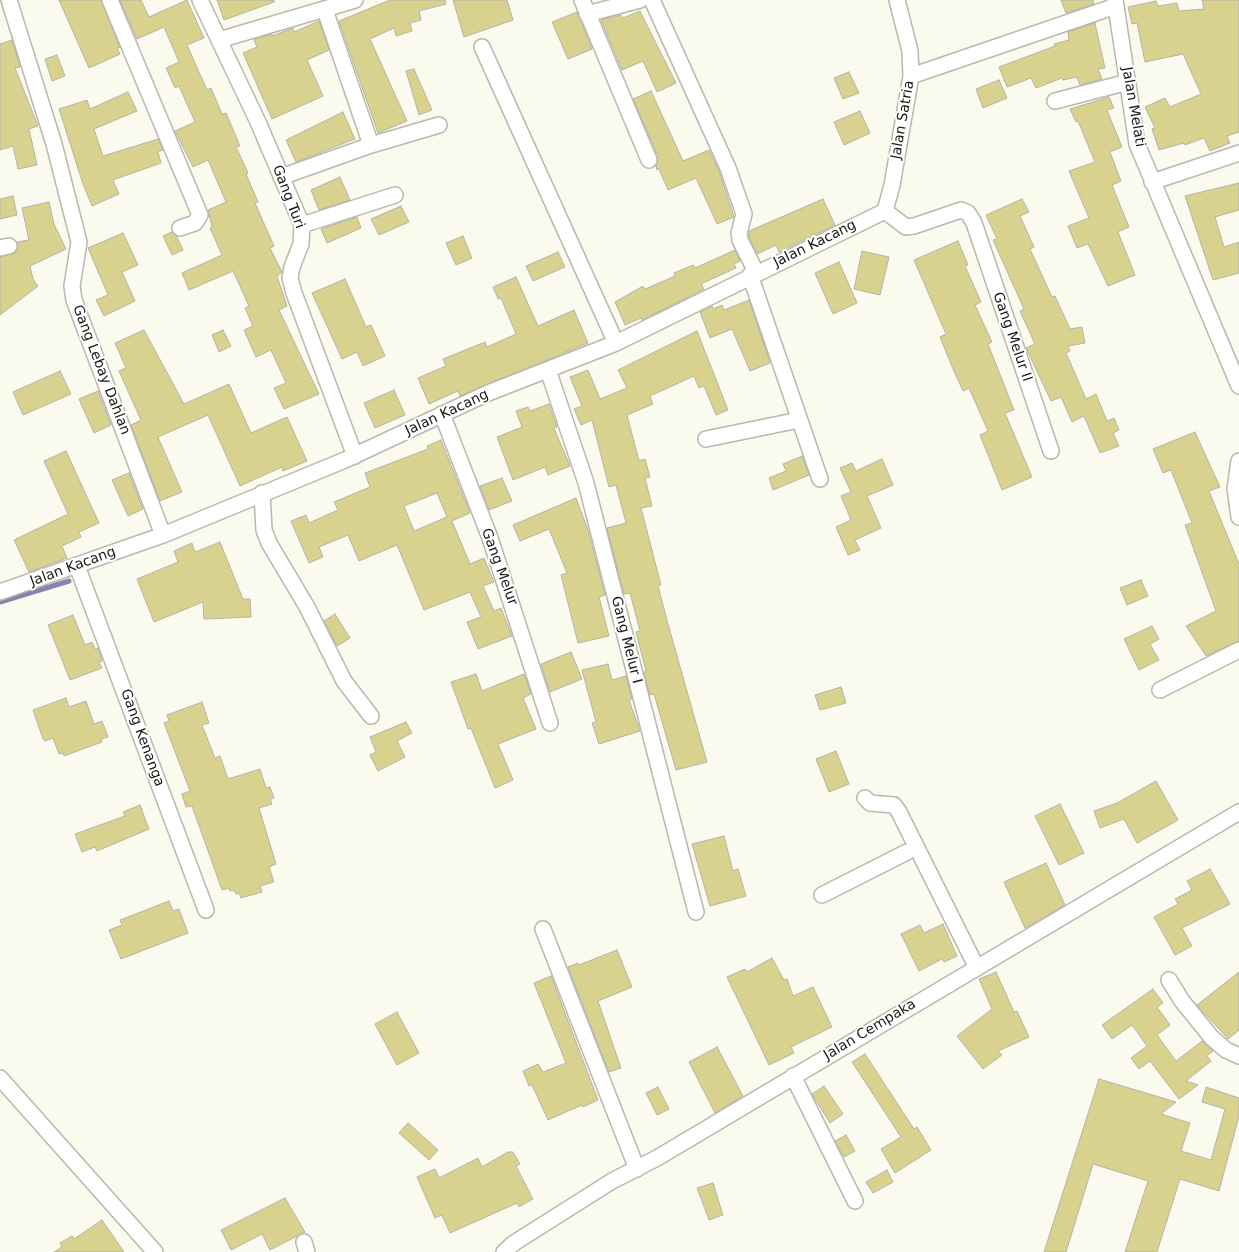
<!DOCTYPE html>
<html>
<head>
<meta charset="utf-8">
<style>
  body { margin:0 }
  canvas { display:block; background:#fbfaef }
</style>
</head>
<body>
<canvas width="1239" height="1252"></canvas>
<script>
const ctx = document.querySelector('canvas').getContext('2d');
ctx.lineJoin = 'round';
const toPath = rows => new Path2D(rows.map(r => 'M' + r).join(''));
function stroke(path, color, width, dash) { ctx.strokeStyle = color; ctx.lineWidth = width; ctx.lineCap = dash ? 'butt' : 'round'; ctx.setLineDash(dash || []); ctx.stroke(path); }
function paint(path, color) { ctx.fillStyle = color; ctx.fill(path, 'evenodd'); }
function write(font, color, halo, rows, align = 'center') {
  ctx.font = font + ' "DejaVu Sans",sans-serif'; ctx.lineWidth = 4; ctx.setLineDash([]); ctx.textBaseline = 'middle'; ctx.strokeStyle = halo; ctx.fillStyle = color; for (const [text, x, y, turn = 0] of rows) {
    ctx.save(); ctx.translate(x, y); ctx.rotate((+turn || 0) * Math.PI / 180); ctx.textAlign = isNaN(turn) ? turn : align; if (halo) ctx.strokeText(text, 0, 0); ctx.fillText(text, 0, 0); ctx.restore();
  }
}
const stream = toPath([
  [0,602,69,581]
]);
const building = toPath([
  [59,0,101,0,120,47,117,48,120,54,89,68,59,0],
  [120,0,141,0,149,17,187,0,204,38,187,45,207,90,211,88,222,114,226,113,240,146,236,147,248,173,246,174,258,202,255,203,274,246,270,248,282,272,277,276,287,306,279,310,319,394,284,409,274,388,286,383,271,350,256,357,244,330,253,326,245,308,249,306,233,271,189,290,182,273,222,255,210,228,212,227,208,210,226,202,208,160,193,167,175,131,195,122,179,86,175,88,166,68,179,62,164,27,137,39,120,0],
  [217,0,274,0,274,2,224,20,217,0],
  [390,0,445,0,446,4,419,11,421,20,410,23,412,31,396,36,394,28,370,39,407,121,378,133,339,21,390,0],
  [453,0,507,0,513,20,464,37,453,0],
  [1061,0,1093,0,1094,4,1066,13,1061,0],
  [1202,0,1239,0,1239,132,1227,136,1230,143,1210,151,1204,138,1185,145,1184,143,1159,150,1152,129,1155,128,1145,107,1165,98,1170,107,1201,94,1183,54,1145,62,1137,23,1132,24,1128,7,1156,1,1158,6,1177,3,1179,11,1204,9,1202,0],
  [640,11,676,83,657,92,643,61,622,70,601,20,621,15,623,18,640,11],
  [577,12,592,49,568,59,552,22,577,12],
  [319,21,329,50,307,60,323,96,272,119,243,53,257,47,254,40,272,34,272,36,293,28,294,32,319,21],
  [1095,23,1105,68,1098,69,1102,79,1080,85,1077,77,1063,80,1062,78,1036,88,1031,78,1007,87,999,67,1055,46,1054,44,1069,40,1068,32,1095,23],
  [12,40,20,67,15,68,38,126,29,129,37,165,18,169,13,146,0,150,0,44,12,40],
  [57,55,65,76,52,81,45,59,57,55],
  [414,69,432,110,419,115,406,71,414,69],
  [849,72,859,93,843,99,834,78,849,72],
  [999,80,1007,98,983,108,976,89,999,80],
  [651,91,683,161,709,150,719,171,734,217,717,224,696,178,668,190,659,169,657,170,656,166,658,156,633,99,651,91],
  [128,92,137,111,94,129,103,156,158,139,163,150,158,152,161,163,113,180,119,194,92,206,83,184,59,109,87,100,90,109,128,92],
  [1109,97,1114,108,1107,110,1122,147,1110,152,1121,181,1112,185,1129,227,1118,232,1135,275,1108,286,1088,244,1077,248,1068,226,1089,218,1069,171,1095,162,1078,121,1076,122,1070,109,1109,97],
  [860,111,870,133,844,145,834,122,860,111],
  [343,112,355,139,296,162,286,140,343,112],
  [340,177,350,200,319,210,311,190,340,177],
  [1239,183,1239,210,1215,217,1224,247,1239,242,1239,273,1213,280,1185,196,1239,183],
  [13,196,17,215,0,219,0,199,13,196],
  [823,199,835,225,779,252,776,245,757,254,749,237,749,231,823,199],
  [1022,199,1029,212,1020,216,1034,247,1030,249,1052,297,1055,296,1070,329,1082,327,1085,343,1068,346,1070,351,1066,353,1086,399,1096,394,1107,421,1114,418,1119,430,1113,433,1119,446,1100,453,1084,416,1072,422,1061,397,1051,401,1026,348,1035,344,1020,311,1024,309,993,240,997,239,986,215,1022,199],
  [49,202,54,224,66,249,30,266,33,279,38,286,0,315,0,257,15,253,18,248,17,242,29,240,22,208,49,202],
  [401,206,409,222,379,235,371,219,401,206],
  [357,217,361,228,327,243,321,229,357,217],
  [172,232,177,237,183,250,172,255,163,236,172,232],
  [123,233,138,265,122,272,135,301,104,316,96,300,108,295,88,248,123,233],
  [463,236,472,258,456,265,446,243,463,236],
  [958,241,968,265,965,266,981,302,975,305,992,342,988,344,1014,410,1005,413,1032,477,1002,490,980,435,988,431,969,388,963,391,953,369,940,337,946,334,914,260,958,241],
  [735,250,740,261,734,264,736,268,701,284,704,289,642,320,641,318,625,325,615,302,643,286,645,289,675,276,674,273,693,265,695,268,735,250],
  [862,251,889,257,880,295,854,289,862,251],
  [558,252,565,267,533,281,526,266,558,252],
  [839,262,857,303,833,314,815,273,839,262],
  [516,277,538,326,574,310,588,343,460,396,458,391,429,404,418,378,446,366,443,359,485,342,487,347,516,334,501,298,498,299,493,287,516,277],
  [345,279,366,327,371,325,385,356,363,366,357,352,342,359,312,293,345,279],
  [749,300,770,363,750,371,732,329,710,338,700,312,712,306,713,309,722,305,724,310,749,300],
  [144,330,184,404,229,384,251,433,287,417,307,461,283,471,282,467,240,486,208,415,158,437,182,492,160,501,131,425,141,420,119,371,126,368,115,343,144,330],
  [223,330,231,346,219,352,212,335,223,330],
  [697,331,728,410,716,415,704,386,699,388,694,376,650,396,653,404,627,415,639,461,645,459,650,477,645,478,652,506,641,508,661,585,658,586,668,624,707,762,676,770,654,694,650,695,644,672,646,671,636,632,640,631,630,593,624,594,607,528,626,523,616,485,609,487,592,420,581,425,574,409,582,406,570,377,588,370,600,399,627,388,618,370,697,331],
  [60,371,71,394,23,415,13,392,60,371],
  [394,390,405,415,375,428,364,403,394,390],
  [98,391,111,425,94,433,79,399,98,391],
  [549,404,557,427,554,428,570,466,548,475,545,467,513,480,497,437,522,427,516,411,528,407,530,411,549,404],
  [1195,432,1220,487,1209,491,1239,564,1239,641,1206,656,1186,626,1216,611,1185,525,1192,523,1171,470,1163,473,1153,449,1195,432],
  [441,440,470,513,452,521,470,564,484,558,494,582,483,586,494,611,501,608,512,636,478,649,467,622,481,617,470,592,424,610,397,545,359,561,348,535,319,547,323,557,309,563,291,521,306,515,309,523,338,510,334,502,370,487,365,473,428,449,427,446,441,440],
  [437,493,447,517,414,531,404,506,437,493],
  [66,451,99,523,79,532,81,537,62,546,67,558,29,572,14,540,68,514,44,461,66,451],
  [802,456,809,475,773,490,769,478,786,471,783,464,802,456],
  [882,459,893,485,867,496,881,528,855,540,860,550,848,555,836,527,851,520,841,496,851,492,840,468,852,463,856,471,882,459],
  [129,473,143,509,128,516,112,480,129,473],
  [502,478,512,501,489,510,480,486,502,478],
  [576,498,588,530,605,595,599,597,609,636,578,643,561,575,567,573,549,529,520,541,513,525,576,498],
  [220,542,243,599,250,599,251,617,204,619,203,602,154,622,137,579,178,562,174,551,192,543,195,552,220,542],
  [1141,580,1148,596,1127,605,1120,588,1141,580],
  [335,614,350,638,337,646,324,621,335,614],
  [73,615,85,645,92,642,95,649,98,648,102,661,99,662,102,668,70,680,48,625,73,615],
  [1152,626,1159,639,1150,644,1159,660,1139,670,1124,639,1152,626],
  [571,652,582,679,550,692,541,664,571,652],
  [608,664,612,680,626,676,632,699,629,700,640,731,599,744,592,723,596,722,582,670,608,664],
  [476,674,482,691,524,674,531,694,523,698,536,729,498,744,513,780,495,788,471,728,468,729,451,682,476,674],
  [841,687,846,703,820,710,815,695,841,687],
  [66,698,69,707,86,701,94,724,102,721,108,737,101,739,102,742,64,756,63,753,59,754,53,738,45,741,43,739,33,710,66,698],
  [202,702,209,723,202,725,215,758,220,756,228,779,260,769,266,788,270,787,274,798,270,799,272,804,259,808,276,864,269,867,274,882,260,886,262,892,241,898,239,893,236,894,234,890,230,891,229,888,222,890,192,806,186,807,182,794,190,791,164,723,169,721,167,715,202,702],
  [406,722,412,733,397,741,405,757,378,771,370,755,376,752,370,737,406,722],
  [836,751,849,784,829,792,816,759,836,751],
  [1156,781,1178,820,1137,843,1124,819,1100,828,1094,811,1117,803,1156,781],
  [1060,804,1084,853,1059,865,1035,816,1060,804],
  [140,805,149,829,97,851,95,847,82,852,75,834,125,816,123,812,140,805],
  [724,836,733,871,738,869,746,896,710,906,692,844,724,836],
  [1046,863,1065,905,1025,928,1004,882,1046,863],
  [1210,869,1230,904,1182,928,1192,946,1175,955,1154,917,1178,904,1175,899,1192,890,1187,881,1210,869],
  [169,901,173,911,179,909,188,933,121,959,109,930,122,925,120,920,169,901],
  [943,924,957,956,944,962,942,959,919,971,901,934,920,925,924,933,943,924],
  [617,950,632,987,598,1001,621,1068,609,1072,568,967,578,963,579,965,617,950],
  [772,958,784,980,787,979,793,996,813,987,832,1027,791,1047,794,1053,769,1065,727,977,745,969,747,972,772,958],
  [996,972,1014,1012,1017,1011,1029,1037,998,1051,1002,1055,983,1069,957,1036,992,1009,979,979,996,972],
  [1239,972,1239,1030,1228,1039,1197,1005,1239,972],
  [551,976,598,1100,583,1107,582,1105,548,1120,532,1085,529,1086,523,1071,538,1064,543,1072,566,1063,534,983,551,976],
  [1153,989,1163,1003,1157,1007,1170,1025,1157,1035,1176,1061,1202,1041,1213,1051,1207,1056,1211,1061,1186,1081,1198,1085,1179,1099,1150,1061,1139,1069,1131,1058,1147,1046,1132,1025,1112,1039,1102,1025,1153,989],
  [397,1012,419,1053,397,1065,375,1024,397,1012],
  [717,1047,743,1096,715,1113,689,1062,717,1047],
  [865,1054,914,1129,917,1127,931,1150,895,1173,881,1149,901,1137,852,1062,865,1054],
  [1099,1079,1176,1102,1161,1114,1190,1123,1181,1151,1211,1160,1225,1109,1202,1102,1206,1087,1239,1098,1239,1116,1219,1191,1180,1179,1157,1252,1125,1252,1148,1181,1093,1164,1066,1252,1044,1252,1099,1079],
  [824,1086,843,1114,830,1123,812,1094,824,1086],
  [658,1087,669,1109,657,1115,646,1093,658,1087],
  [408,1123,438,1150,429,1160,399,1133,408,1123],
  [846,1135,855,1151,844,1157,835,1141,846,1135],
  [508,1152,513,1152,520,1164,516,1166,533,1199,519,1207,517,1203,450,1233,442,1215,435,1218,417,1177,435,1169,439,1178,478,1158,482,1167,508,1152],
  [887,1170,893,1182,873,1193,866,1182,887,1170],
  [713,1183,723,1215,709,1220,697,1188,713,1183],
  [285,1198,305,1232,270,1250,262,1234,231,1250,221,1230,285,1198],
  [102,1220,124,1252,54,1252,62,1247,60,1243,72,1236,74,1239,102,1220]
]);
const minor = toPath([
  [9,0,54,144,79,242,72,286,74,300,163,535],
  [110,0,200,215,195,223,180,228],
  [200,0,258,122,302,225,301,244,292,267,290,278,294,293,355,456],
  [582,0,649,160],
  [652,0,728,168,744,214,739,233,740,240,756,272],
  [1115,0,1137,144,1239,386],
  [587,14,640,0],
  [219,40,355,0],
  [482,47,616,343],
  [911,76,1116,6],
  [1055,101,1128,82],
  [371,145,439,125],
  [281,177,371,145,325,10],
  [1152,182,1239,153],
  [885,211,906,227,914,226,961,210,968,213,974,223,1051,451],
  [885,211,892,185,911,76,910,51,897,0],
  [302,225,395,195],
  [0,248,9,246],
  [750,275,820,479],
  [548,370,586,483,696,912],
  [442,414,490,538,550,723],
  [706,439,799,420],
  [1239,461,1235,489,1239,517],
  [262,493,264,530,269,543,307,607,344,681,371,716],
  [77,566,206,910],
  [0,592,163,535,345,460,488,393,616,343,885,211],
  [1160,690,1239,650],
  [865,798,870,803,894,805,899,812,977,968],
  [822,895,907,852],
  [543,929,637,1169],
  [1169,980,1182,1001,1212,1038,1226,1050,1239,1056],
  [793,1076,855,1201],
  [0,1078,155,1252],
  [304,1242,307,1252],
  [504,1252,514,1243,612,1181,657,1158,1239,812]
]);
const streetNames = [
  ["Jalan Melati",1133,107,80],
  ["Jalan Satria",903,120,-80],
  ["Gang Turi",288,197,69],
  ["Jalan Kacang",815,244,-26],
  ["Gang Melur II",1012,337,71],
  ["Gang Lebay Dahlan",101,370,69],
  ["Jalan Kacang",447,413,-25],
  ["Jalan Kacang",73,567,-20],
  ["Gang Melur",499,567,70],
  ["Gang Melur I",626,640,76],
  ["Gang Kenanga",142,738,70],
  ["Jalan Cempaka",870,1030,-31]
];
stroke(stream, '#8385ae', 5);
paint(building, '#d9d28f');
stroke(building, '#b4b3a8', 1);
stroke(minor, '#b9b8ad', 18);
stroke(minor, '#fff', 15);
write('14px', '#181713', '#fff', streetNames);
</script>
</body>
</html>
